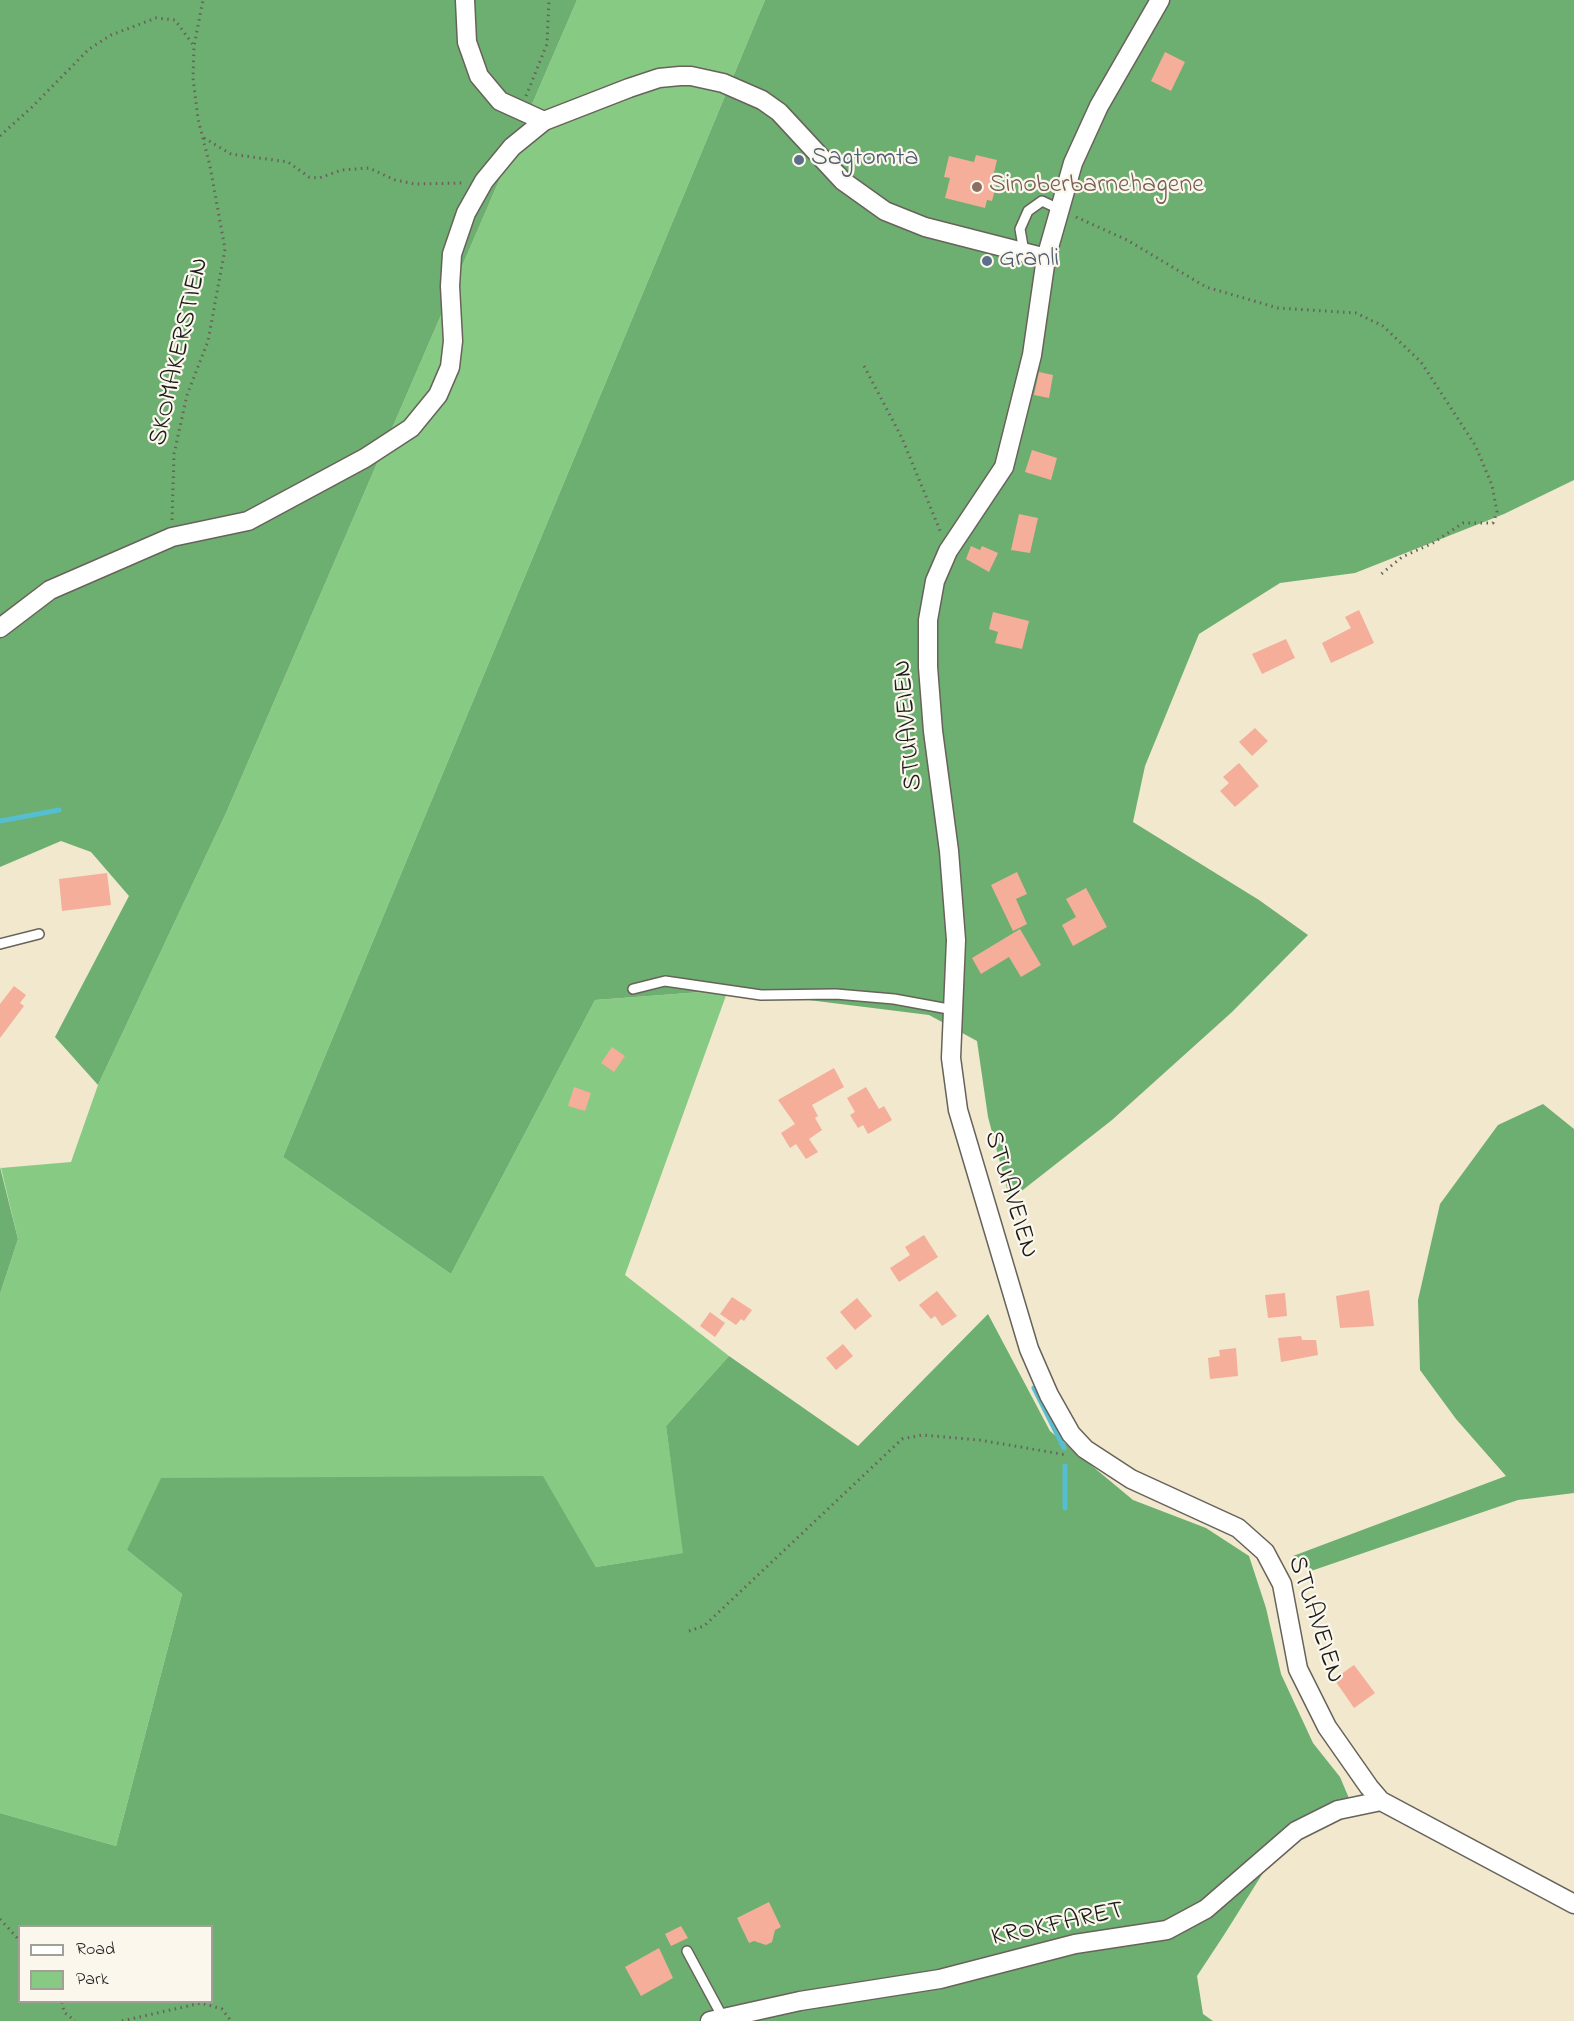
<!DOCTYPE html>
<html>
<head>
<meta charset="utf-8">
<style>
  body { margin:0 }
  #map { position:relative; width:1574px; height:2021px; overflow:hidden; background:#f1e8ce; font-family:"Indie Flower",sans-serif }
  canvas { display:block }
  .legend { position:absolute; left:18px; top:1925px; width:195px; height:78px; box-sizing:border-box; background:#fbf7ec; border:2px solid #a29f99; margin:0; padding:8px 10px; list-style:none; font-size:18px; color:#1c1c1c }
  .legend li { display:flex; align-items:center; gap:12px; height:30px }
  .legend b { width:30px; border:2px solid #a29f99 }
</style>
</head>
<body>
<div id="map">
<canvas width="1574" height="2021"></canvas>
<ul class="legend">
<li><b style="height:8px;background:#fff"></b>Road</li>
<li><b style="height:16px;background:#87ca83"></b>Park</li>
</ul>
</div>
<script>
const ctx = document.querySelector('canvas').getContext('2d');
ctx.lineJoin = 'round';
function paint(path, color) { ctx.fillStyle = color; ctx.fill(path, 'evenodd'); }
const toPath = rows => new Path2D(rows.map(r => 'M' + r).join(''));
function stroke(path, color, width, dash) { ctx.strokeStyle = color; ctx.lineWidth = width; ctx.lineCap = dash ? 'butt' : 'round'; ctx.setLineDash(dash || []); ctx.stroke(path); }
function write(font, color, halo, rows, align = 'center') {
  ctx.font = font + ' "Indie Flower",sans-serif'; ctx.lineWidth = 4.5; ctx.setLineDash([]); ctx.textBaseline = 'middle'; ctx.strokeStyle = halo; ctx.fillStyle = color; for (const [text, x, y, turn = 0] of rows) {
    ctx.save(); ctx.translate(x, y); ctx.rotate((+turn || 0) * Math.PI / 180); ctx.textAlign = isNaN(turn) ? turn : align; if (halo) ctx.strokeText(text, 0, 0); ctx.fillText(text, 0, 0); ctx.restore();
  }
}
const green = toPath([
  [577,0,765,0,283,1157,451,1274,595,1000,728,990,625,1275,729,1356,666,1426,684,1553,596,1567,543,1477,127,1550,182,1594,116,1846,0,1813,0,1294,18,1239,1,1168,71,1162,98,1085,226,813]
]);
const forest = toPath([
  [0,0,577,0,226,813,98,1085,55,1037,129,896,91,852,61,841,0,867],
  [765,0,1574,0,1574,480,1504,514,1355,573,1280,583,1199,634,1145,766,1133,822,1259,900,1308,935,1232,1012,1112,1120,1010,1200,988,1117,977,1041,929,1015,728,990,595,1000,451,1274,283,1157],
  [1543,1104,1574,1129,1574,1493,1518,1500,1311,1571,1293,1556,1506,1476,1456,1419,1420,1370,1418,1300,1440,1204,1498,1125],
  [0,1167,18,1239,0,1294],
  [988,1314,1050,1431,1133,1500,1206,1528,1249,1556,1266,1608,1281,1674,1313,1743,1340,1777,1351,1803,1273,1857,1224,1935,1197,1976,1203,2014,1213,2021,0,2021,0,1813,116,1846,182,1594,127,1550,161,1478,543,1476,596,1567,683,1553,666,1426,729,1356,858,1446],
  [20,1926,212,1926,212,2002,20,2002]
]);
const stream = toPath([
  [0,821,59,810],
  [1034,1388,1064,1448],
  [1065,1508,1065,1466]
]);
const building = toPath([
  [1165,52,1185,62,1171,91,1151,81],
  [976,155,997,160,992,181,997,182,992,201,987,200,985,208,945,198,950,178,944,177,949,156,974,162],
  [1039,372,1053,375,1049,398,1034,395],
  [1032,450,1057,458,1051,480,1025,472],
  [1019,514,1038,518,1030,553,1011,550],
  [971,546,980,550,982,546,998,553,989,572,966,559],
  [1359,610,1374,643,1331,663,1322,643,1351,628,1345,617],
  [993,612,1029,621,1022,649,995,643,998,632,989,629],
  [1286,639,1295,658,1262,674,1252,654],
  [1255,728,1268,741,1252,756,1239,742],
  [1239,763,1259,786,1235,807,1220,791,1229,783,1223,777],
  [1017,872,1027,894,1016,899,1027,924,1013,931,991,885],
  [107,873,111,905,62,911,59,879],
  [1086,888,1107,927,1073,946,1062,925,1076,917,1066,899],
  [1020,929,1041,965,1021,977,1009,957,981,974,972,958],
  [14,986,26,995,20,1003,24,1006,0,1038,0,1004],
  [612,1047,625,1056,614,1072,601,1063],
  [834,1068,844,1087,812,1105,818,1116,815,1118,822,1130,809,1139,818,1152,806,1159,796,1144,790,1148,781,1133,795,1124,778,1100],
  [574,1087,591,1093,585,1111,568,1106],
  [866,1087,879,1109,884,1106,892,1120,868,1134,863,1125,858,1128,850,1115,855,1112,847,1098],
  [924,1235,938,1257,899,1282,890,1268,910,1255,905,1247],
  [1369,1290,1374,1326,1340,1328,1336,1296],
  [937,1291,957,1316,942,1326,935,1316,931,1319,919,1305],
  [1285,1293,1287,1316,1268,1318,1265,1295],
  [732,1297,752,1310,744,1321,741,1319,736,1325,720,1314],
  [857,1298,872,1316,855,1330,840,1312],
  [710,1312,725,1323,715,1337,700,1326],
  [1301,1336,1302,1340,1316,1340,1318,1355,1281,1362,1278,1338],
  [843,1344,853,1356,836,1370,826,1358],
  [1236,1348,1238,1376,1210,1379,1208,1358,1220,1356,1219,1350],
  [1354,1665,1375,1693,1354,1708,1334,1679],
  [769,1902,781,1927,775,1930,772,1942,766,1945,754,1941,749,1943,737,1918],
  [681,1926,688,1938,671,1946,665,1934],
  [659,1948,673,1978,641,1996,625,1967]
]);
const path = toPath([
  [526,96,547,44,549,0],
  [0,136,32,107,89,49,111,35,156,18,175,20,194,46],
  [204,138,231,154,288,162,309,177,319,178,342,170,369,168,395,180,415,184,465,183],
  [1076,217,1127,240,1206,287,1278,308,1356,313,1383,326,1421,362,1475,445,1492,485,1497,512,1493,523,1463,523,1433,543,1402,557,1380,575],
  [864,366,902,438,941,533],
  [172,520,174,454,187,395,208,341,225,249,210,166,198,119,193,78,194,46,203,0],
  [689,1631,704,1626,902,1439,922,1435,979,1440,1067,1455],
  [0,1919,20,1941],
  [62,2002,64,2012,75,2021],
  [122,2021,201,2003,222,2009,231,2021]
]);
const lane = toPath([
  [1024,252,1020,229,1028,211,1042,201,1061,210],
  [0,944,39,934],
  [633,989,665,981,761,995,836,994,894,999,954,1010],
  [687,1951,722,2016]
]);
const street = toPath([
  [465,0,467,42,479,76,500,101,544,121],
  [1160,0,1099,106,1073,163,1046,258,1032,355,1004,467,948,551,935,581,928,620,928,667,933,731,949,851,956,940,951,1058,958,1110,1029,1349,1049,1395,1071,1434,1085,1449,1131,1479,1238,1528,1265,1552,1282,1584,1298,1669,1327,1727,1369,1787,1381,1801,1574,1904],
  [0,628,50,590,172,537,248,521,365,458,411,428,438,395,450,367,453,341,450,286,452,254,466,213,484,181,512,147,544,121,629,88,659,78,680,76,691,76,723,83,762,100,779,112,843,181,885,211,925,227,1046,258],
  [710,2021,800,2001,940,1979,1075,1944,1167,1930,1206,1909,1296,1831,1338,1810,1381,1801]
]);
const markers = [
  [799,160,6,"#5c6f8a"],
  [977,187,6,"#8d6e63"],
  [987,261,6,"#5c6f8a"]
];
const serviceNames = [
  ["Sagtomta",811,160],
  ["Granli",999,261]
];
const educationNames = [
  ["Sinoberbarnehagene",989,187]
];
const streetNames = [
  ["SKOMAKERSTIEN",181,352,-77],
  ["STUAVEIEN",910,725,-95],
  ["STUAVEIEN",1009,1195,73],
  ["STUAVEIEN",1314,1620,72],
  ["KROKFARET",1058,1926,-12]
];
paint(green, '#87ca83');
paint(forest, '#6dae71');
stroke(stream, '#55bed1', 5);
paint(building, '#f4ae99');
stroke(lane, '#67635a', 12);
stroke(street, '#67635a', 21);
stroke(path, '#67635a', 3, [1.5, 4.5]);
stroke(lane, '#fff', 9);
stroke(street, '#fff', 18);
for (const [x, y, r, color] of markers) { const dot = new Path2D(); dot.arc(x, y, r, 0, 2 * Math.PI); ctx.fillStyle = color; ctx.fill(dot); stroke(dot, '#fbf7ec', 2); }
write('26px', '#4e5e75', '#fbf7ec', serviceNames, 'left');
write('26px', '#785e54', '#fbf7ec', educationNames, 'left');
write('26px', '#1c1c1c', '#fbf7ec', streetNames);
</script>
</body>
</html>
